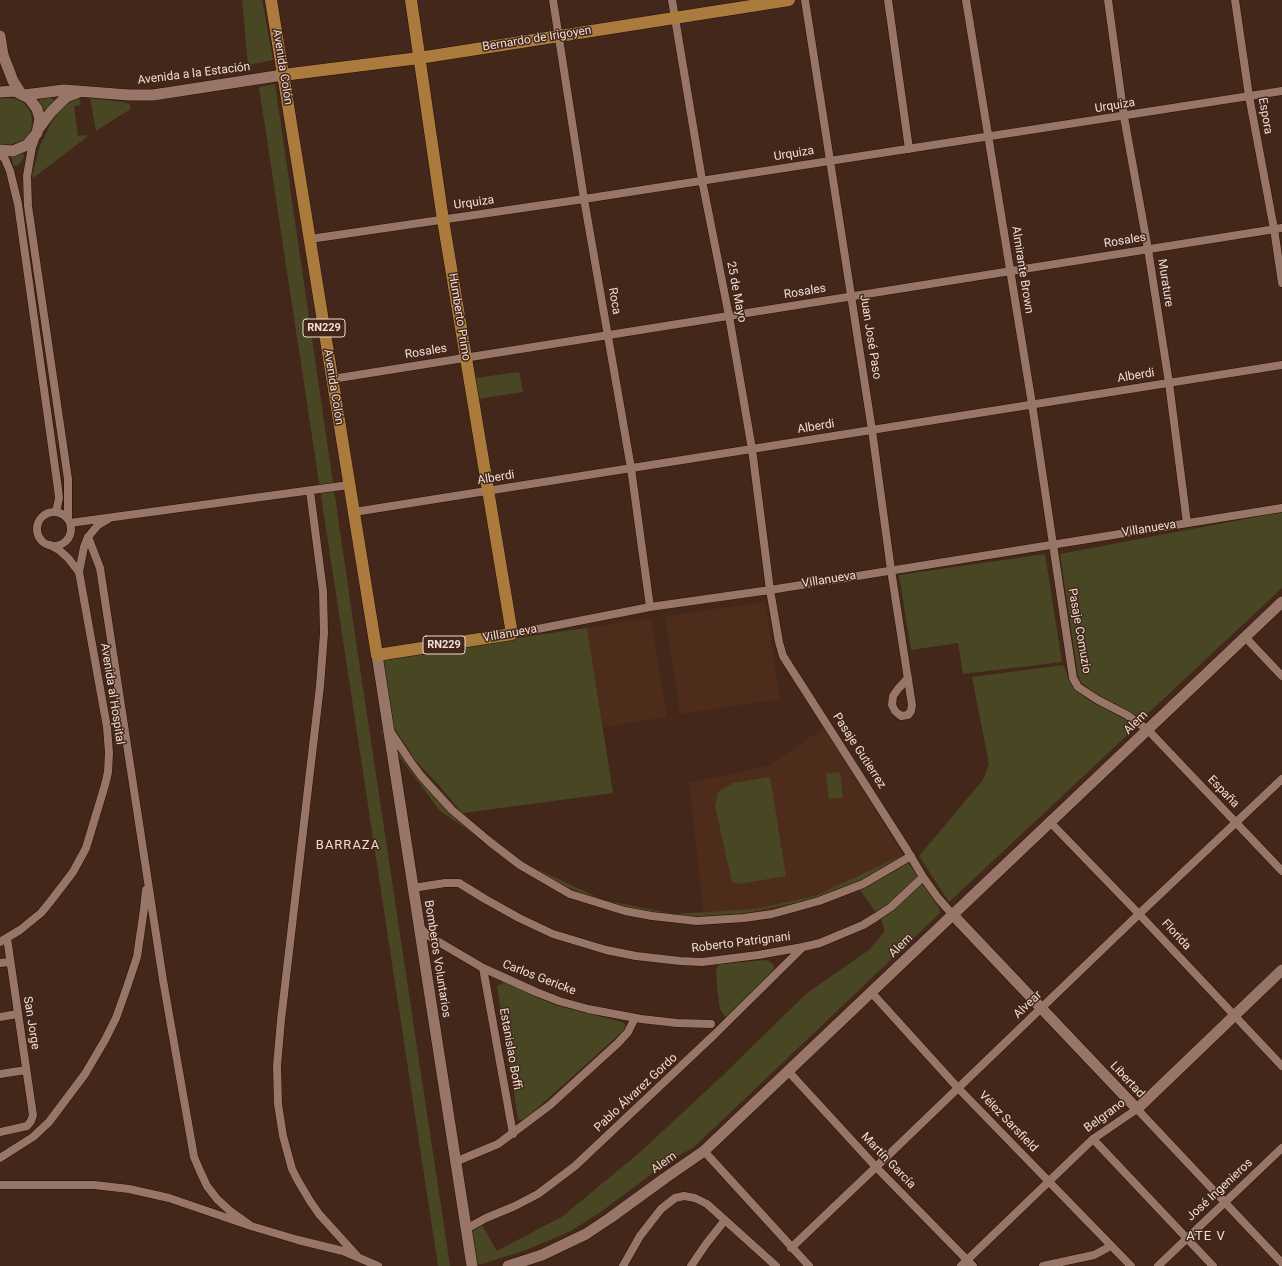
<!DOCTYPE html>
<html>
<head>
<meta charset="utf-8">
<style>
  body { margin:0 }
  canvas { display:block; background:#43271a }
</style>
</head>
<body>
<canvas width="1282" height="1266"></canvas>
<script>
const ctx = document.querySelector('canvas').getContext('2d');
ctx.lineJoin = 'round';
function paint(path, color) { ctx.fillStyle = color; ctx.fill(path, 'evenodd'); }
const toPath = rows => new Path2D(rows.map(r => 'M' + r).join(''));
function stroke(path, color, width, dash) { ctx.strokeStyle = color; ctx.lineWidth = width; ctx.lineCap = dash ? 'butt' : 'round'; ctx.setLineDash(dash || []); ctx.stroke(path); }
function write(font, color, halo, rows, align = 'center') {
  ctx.font = font + ' Roboto,sans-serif'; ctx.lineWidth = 3; ctx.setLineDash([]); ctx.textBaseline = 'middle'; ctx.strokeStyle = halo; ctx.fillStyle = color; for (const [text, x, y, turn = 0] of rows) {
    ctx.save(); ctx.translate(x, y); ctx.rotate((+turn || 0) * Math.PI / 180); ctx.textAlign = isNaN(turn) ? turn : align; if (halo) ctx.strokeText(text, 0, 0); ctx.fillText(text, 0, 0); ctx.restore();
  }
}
const built = toPath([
  [765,602,780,699,680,714,665,616],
  [651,618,667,717,603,727,587,628],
  [825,727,903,855,858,883,818,899,772,911,704,918,689,783,768,766]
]);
const green = toPath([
  [242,0,262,0,273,60,248,65],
  [275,84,358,655,450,1266,438,1266,259,87],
  [7,98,16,99,24,103,31,113,32,121,31,130,26,138,22,141,10,145,0,144,0,99],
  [41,98,51,98,54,100,53,103,45,112,39,101],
  [79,98,81,105,74,106,78,136,87,135,87,137,33,178,32,175,40,146,51,123,64,105,71,100],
  [90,98,122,102,129,104,131,107,129,110,96,131],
  [22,153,24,155,23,160,18,165,14,166,11,156],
  [519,372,523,392,478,399,475,378],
  [1282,512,1282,588,1142,719,1095,695,1081,682,1078,675,1060,554],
  [1045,554,1062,662,963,674,958,643,911,650,899,575],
  [587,628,613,793,463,813,507,855,603,900,674,914,755,909,815,896,903,855,939,908,940,913,693,1148,670,1160,602,1211,571,1231,526,1250,482,1264,477,1265,471,1230,482,1225,497,1251,563,1216,639,1153,720,1078,807,993,869,950,885,931,881,919,860,890,745,913,673,918,600,902,520,865,440,811,381,732,388,726,414,758,394,728,380,657],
  [414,759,437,783,461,812,442,794],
  [1063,665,1072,686,1087,699,1137,726,949,902,919,856,983,780,989,764,972,677],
  [840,772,843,797,829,799,826,774],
  [770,777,786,876,740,884,732,882,715,806,718,792,733,783],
  [767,960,773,964,775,969,731,1014,725,1017,720,1009,717,987,716,970,719,964],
  [505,982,555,1005,622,1022,626,1026,622,1032,523,1121,518,1119,497,986]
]);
const street = toPath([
  [553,0,584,199,631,468,650,607],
  [672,0,702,180,729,316,752,449,770,590,779,642,783,656,907,850,923,877,938,898,953,915],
  [805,0,872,430,891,570,912,705,911,711,908,715,901,716,895,711,892,705,893,696,898,689,908,678],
  [888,0,909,149],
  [966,0,1032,404,1073,678,1078,687,1098,700,1127,715,1148,730,1282,871],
  [1108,0,1124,117,1148,249,1169,383,1187,523],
  [1235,0,1249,96,1274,229,1282,283],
  [35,139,32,147,27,176,28,206,68,479,68,519],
  [0,154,5,159,10,171,18,204,58,489,59,498,56,512],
  [310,239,584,199,1282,91],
  [332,379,1282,228],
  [310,491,323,591,324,633,320,686,281,1020,277,1066,278,1104,283,1136,292,1169,297,1179,310,1201,319,1214,357,1256],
  [354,512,1282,365],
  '37 529a17 17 0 1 1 34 0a17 17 0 1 1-34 0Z',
  [70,523,349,485],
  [88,537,100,568,163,980,194,1157,200,1171,207,1186,217,1199,229,1210,251,1226],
  [79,572,84,547,88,537,98,525,108,519],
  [512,634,650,607,770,590,1282,508],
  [1245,637,1282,676],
  [390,731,410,761,421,776,452,810,490,842,520,865,570,894,625,911,652,916,697,921,744,918,772,914,819,901,863,884,911,856],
  [1050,822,1139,914,1282,1066],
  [413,888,445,883,459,883,485,899,519,918,553,934,606,950,636,956,680,961,702,962,758,955,803,947,820,943,863,925,876,917,891,907,923,877],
  [419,926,427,935,483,968,536,992,559,1001,588,1009,641,1019,677,1023,711,1024],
  [0,942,20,930,41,913,50,902,73,872,86,848,105,785,108,772,109,753,107,727,79,572,68,558,59,550,50,545],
  [0,963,10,962],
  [483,968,513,1134],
  [871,992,958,1088,1131,1266],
  [0,1017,17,1014],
  [788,1071,876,1167,973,1266],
  [0,1074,26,1070],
  [0,1132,27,1126,31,1121,33,1115,7,938],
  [1093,1139,1213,1266],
  [704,1151,809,1266],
  [0,1158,33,1137,49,1122,85,1074,105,1040,116,1018,127,987,137,957,144,909,146,890],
  [455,1162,498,1144,550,1105,618,1043,628,1032,635,1018],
  [0,1185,94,1185,129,1189,169,1198,251,1226,298,1240,343,1251,378,1266],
  [466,1229,486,1218,515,1206,538,1194,575,1166,715,1034,803,947],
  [791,1248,876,1167,1139,914,1282,779],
  [623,1266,640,1236,661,1209,675,1198,684,1196,695,1198,707,1204,776,1266],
  [691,1266,706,1244,725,1220],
  [961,1266,1093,1139,1137,1109,1282,1263],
  [1043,1266,1094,1255,1111,1246],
  [1158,1266,1282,1148]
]);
const secondary = toPath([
  [0,36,3,55,13,81,20,92],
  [0,92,15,91,29,98,37,109,40,119,37,133,27,145,13,151,0,150],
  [24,95,64,90,129,95,153,95,283,75],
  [39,128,51,112,63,100,68,96,79,92],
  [377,655,472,1266],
  [953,915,1137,1109,1282,970],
  [508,1266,542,1255,586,1234,610,1218,665,1178,704,1151,1282,602]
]);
const primary = toPath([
  [271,0,377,655,512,634,443,220,411,0],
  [283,75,419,58,789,0]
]);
const shields = [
  [324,328,42],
  [444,645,42]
];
const shieldNames = [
  ["RN229",324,328],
  ["RN229",444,645]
];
const streetNames = [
  ["Bernardo de Irigoyen",537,39,-9],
  ["Avenida Colón",282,67,81],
  ["Avenida a la Estación",194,74,-7],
  ["Urquiza",1115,106,-9],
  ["Espora",1265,116,80],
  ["Urquiza",794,154,-9],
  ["Urquiza",474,203,-8],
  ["Rosales",1125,241,-9],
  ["Almirante Brown",1022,270,81],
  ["Murature",1165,283,81],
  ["25 de Mayo",736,292,79],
  ["Rosales",805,292,-9],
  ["Roca",614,301,80],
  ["Humberto Primo",459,317,81],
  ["Juan José Paso",870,337,81],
  ["Rosales",426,352,-9],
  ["Alberdi",1136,376,-9],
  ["Avenida Colón",333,387,81],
  ["Alberdi",816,427,-9],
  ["Alberdi",496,478,-9],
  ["Villanueva",1149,529,-9],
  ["Villanueva",829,580,-9],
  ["Pasaje Comuzio",1079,631,80],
  ["Villanueva",510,634,-10],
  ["Avenida al Hospital",112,694,81],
  ["Alem",1136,723,-44],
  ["Pasaje Gutierrez",859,751,57],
  ["España",1223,792,46],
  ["Florida",1176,935,47],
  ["Roberto Patrignani",741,943,-7],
  ["Alem",901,946,-44],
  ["Bomberos Voluntarios",437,959,81],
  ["Carlos Gericke",539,978,21],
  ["Alvear",1028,1005,-44],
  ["San Jorge",31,1023,81],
  ["Estanislao Boffi",510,1049,80],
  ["Libertad",1127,1080,47],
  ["Pablo Álvarez Gordo",636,1093,-43],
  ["Belgrano",1105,1116,-36],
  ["Vélez Sarsfield",1008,1122,46],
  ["Martín García",888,1161,46],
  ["Alem",664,1163,-35],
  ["José Ingenieros",1220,1190,-43]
];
const neighbourhoodNames = [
  ["BARRAZA",348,846],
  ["ATE V",1206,1237]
];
paint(built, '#4e2c1b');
paint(green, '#494624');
stroke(street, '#290f04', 9);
stroke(secondary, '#290f04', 12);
stroke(primary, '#290f04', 13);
stroke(street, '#987667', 8);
stroke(secondary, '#987667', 11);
stroke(primary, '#aa7b3d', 12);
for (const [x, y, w] of shields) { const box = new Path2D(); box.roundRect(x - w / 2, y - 9, w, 18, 3); ctx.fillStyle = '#43271a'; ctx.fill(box); stroke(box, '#f0ddd5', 1); }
write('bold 11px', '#f0ddd5', null, shieldNames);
write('12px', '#f0ddd5', '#43271a', streetNames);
ctx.letterSpacing = '1px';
write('13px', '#f0ddd5', '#43271a', neighbourhoodNames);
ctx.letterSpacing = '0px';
</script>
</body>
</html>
